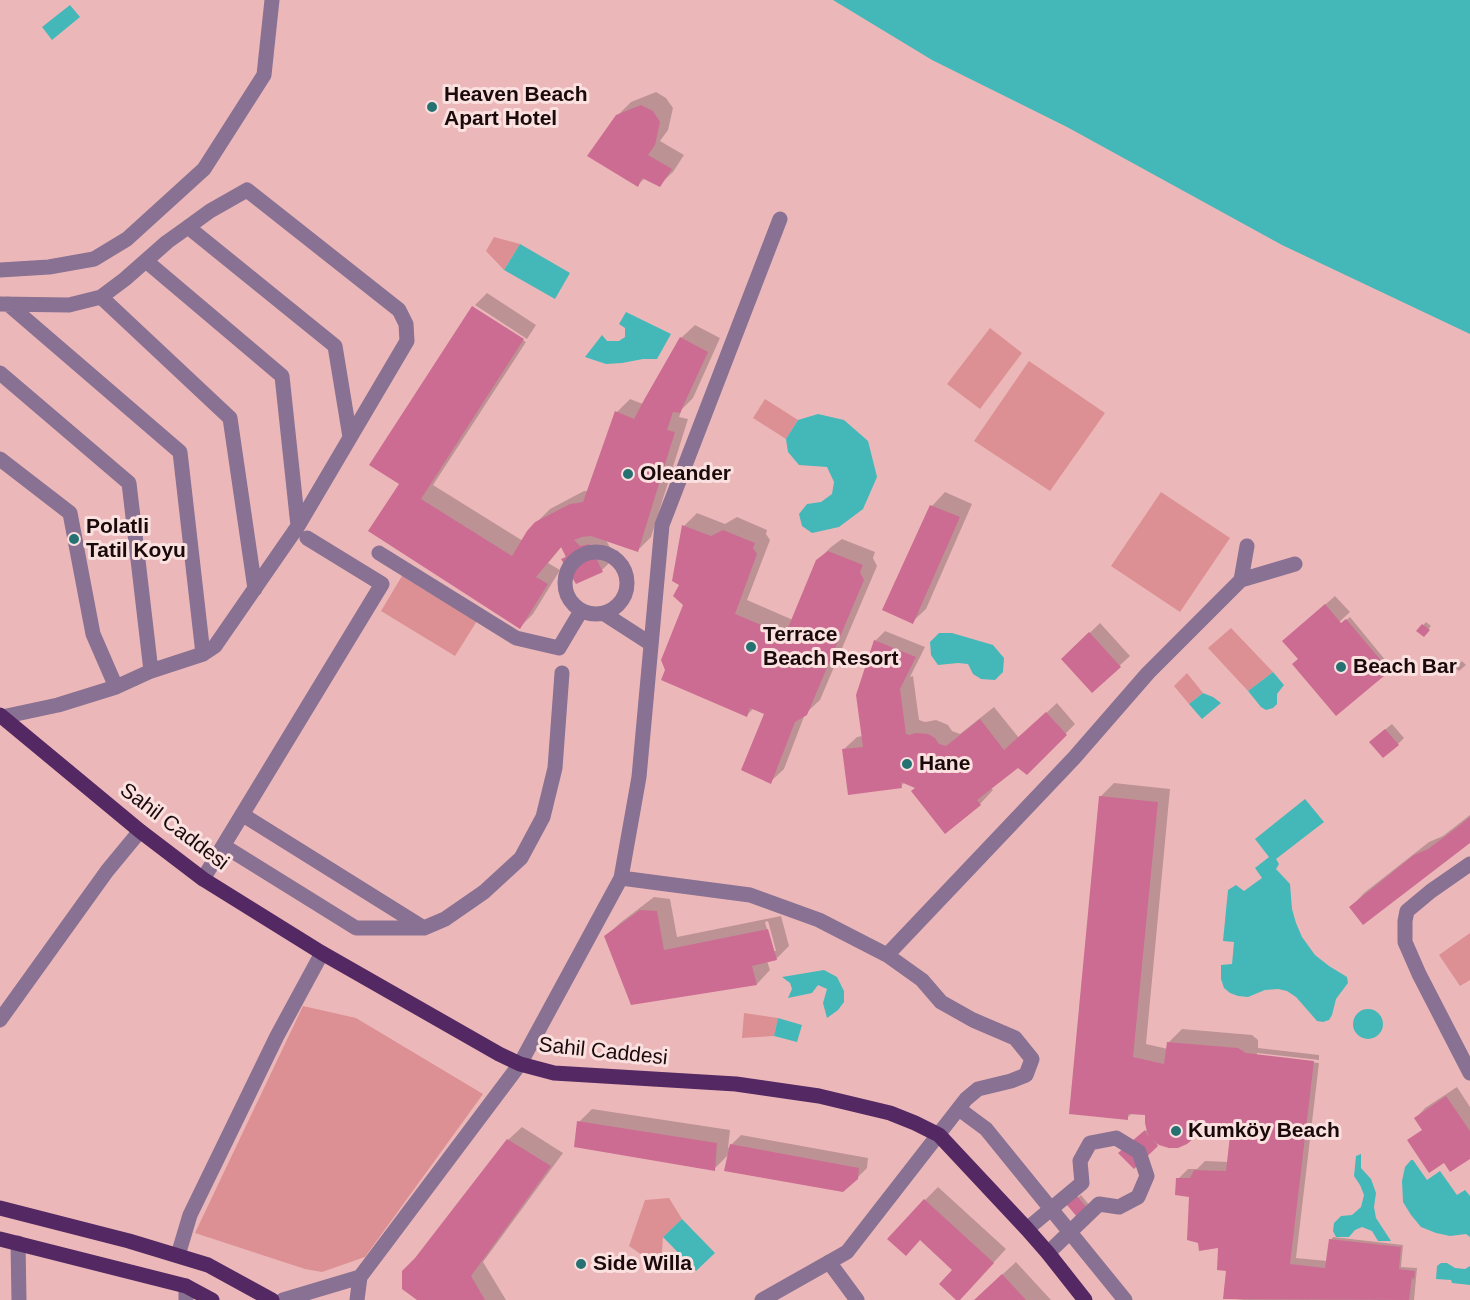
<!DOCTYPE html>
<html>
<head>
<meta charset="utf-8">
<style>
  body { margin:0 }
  canvas { display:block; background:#ecb7b9 }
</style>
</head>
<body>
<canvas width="1470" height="1300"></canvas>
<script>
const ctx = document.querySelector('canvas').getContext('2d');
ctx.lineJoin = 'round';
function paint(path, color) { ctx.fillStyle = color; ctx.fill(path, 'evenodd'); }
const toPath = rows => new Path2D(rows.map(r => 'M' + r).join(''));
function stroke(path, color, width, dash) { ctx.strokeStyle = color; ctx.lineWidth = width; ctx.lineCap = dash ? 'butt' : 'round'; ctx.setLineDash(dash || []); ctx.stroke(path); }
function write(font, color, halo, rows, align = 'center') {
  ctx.font = font + ' Arial,sans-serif'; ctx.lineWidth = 6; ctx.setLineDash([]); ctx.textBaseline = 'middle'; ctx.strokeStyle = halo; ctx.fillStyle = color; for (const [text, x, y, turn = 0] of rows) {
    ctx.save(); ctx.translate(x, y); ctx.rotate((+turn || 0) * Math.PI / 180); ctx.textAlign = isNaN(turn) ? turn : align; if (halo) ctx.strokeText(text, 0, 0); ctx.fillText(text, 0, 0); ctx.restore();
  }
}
const green = toPath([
  [494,237,520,244,504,270,486,251],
  [990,328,1022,353,980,409,947,384],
  [1029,361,1105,413,1050,491,974,441],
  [765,399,798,420,786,439,753,418],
  [1161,492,1230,538,1180,612,1111,566],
  [402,576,477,621,455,656,381,611],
  [1231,628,1273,672,1248,691,1208,648],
  [1187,673,1203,693,1189,704,1174,686],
  [1470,933,1470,980,1460,986,1439,955],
  [303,1006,356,1018,483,1094,365,1257,322,1272,305,1269,195,1233],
  [744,1013,778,1018,774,1036,742,1038],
  [669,1198,682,1219,663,1237,661,1268,629,1246,645,1200]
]);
const water = toPath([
  [833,0,1470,0,1470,334,1282,245,1067,127,932,60],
  [70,5,80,17,52,40,42,27],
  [520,244,570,273,555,299,504,270],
  [626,312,671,334,657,359,643,359,622,363,606,364,585,357,602,335,607,341,619,341,625,337,625,328,619,324],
  [818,414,844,420,868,441,877,477,863,509,839,527,812,533,802,526,799,514,807,504,821,502,832,494,834,482,827,467,799,465,788,452,786,439,798,420],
  [939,633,952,633,993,645,1004,658,1003,672,995,680,981,679,973,674,968,664,958,663,938,665,931,655,930,642],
  [1273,672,1284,685,1277,694,1277,704,1273,708,1266,710,1261,707,1248,691],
  [1203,693,1213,697,1221,703,1202,719,1189,704],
  [1305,799,1324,822,1276,859,1279,864,1276,869,1290,884,1292,909,1296,923,1302,937,1315,955,1329,966,1347,977,1348,983,1336,999,1332,1015,1329,1020,1323,1022,1317,1021,1296,997,1287,991,1278,989,1265,990,1248,997,1238,996,1230,993,1224,988,1221,979,1221,965,1232,964,1234,942,1223,941,1228,890,1236,885,1244,891,1262,878,1255,868,1269,857,1255,839],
  [824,970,837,977,844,991,844,1002,838,1010,827,1018,823,1003,827,989,818,985,812,993,788,998,792,989,790,983,782,977],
  '1353 1024a15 15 0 1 1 30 0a15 15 0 1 1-30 0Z',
  [778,1018,802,1025,797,1042,774,1036],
  [1361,1154,1361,1168,1371,1179,1376,1193,1374,1207,1376,1218,1391,1241,1378,1241,1372,1231,1362,1227,1355,1230,1349,1237,1336,1237,1333,1231,1334,1223,1341,1216,1352,1215,1361,1207,1364,1195,1360,1185,1354,1176,1356,1156],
  [1411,1160,1413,1160,1427,1180,1440,1171,1457,1195,1465,1190,1470,1196,1470,1237,1466,1234,1450,1236,1436,1233,1421,1227,1411,1215,1403,1202,1402,1181,1405,1167],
  [682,1219,715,1253,696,1271,663,1237],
  [1441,1263,1447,1263,1455,1268,1465,1269,1470,1266,1470,1285,1452,1283,1451,1280,1436,1279,1437,1266]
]);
const shadow = toPath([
  [656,92,666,98,673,108,668,130,660,141,684,155,673,172,659,185,645,178,638,185,617,116,631,102],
  [487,293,536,325,527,339,475,305],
  [474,306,474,309,526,342,433,485,523,541,536,523,550,509,584,491,589,491,617,412,630,399,643,404,681,338,695,325,720,338,693,398,682,409,679,417,688,419,651,537,638,550,606,540,615,557,602,570,563,559,567,555,562,546,548,563,560,570,533,614,520,627,401,483,371,464],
  [945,492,972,504,926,609,912,622,932,506],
  [697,513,725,524,737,517,767,530,766,534,770,540,747,600,793,620,817,561,831,547,842,539,875,552,873,558,877,566,820,700,805,714,784,769,770,782,765,713,754,708,747,715,685,604,681,584,684,526],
  [1335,596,1350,612,1336,625,1338,627,1350,617,1391,667,1336,714,1300,659,1294,632],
  [1426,622,1431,626,1423,635,1418,631],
  [1100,623,1130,656,1092,691,1063,659],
  [885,631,925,647,910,677,913,676,919,720,925,722,936,720,941,722,948,725,952,731,960,734,994,707,1019,738,1057,703,1075,724,1027,773,1018,766,991,788,993,790,980,804,945,832,917,788,905,782,901,786,843,750,857,737,863,736,875,641],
  [1462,661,1466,665,1459,671,1455,668],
  [1392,724,1404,738,1398,744,1377,736],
  [1114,783,1170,789,1146,1044,1168,1049,1169,1042,1182,1029,1252,1035,1258,1040,1258,1048,1319,1055,1319,1060,1257,1053,1257,1056,1319,1063,1296,1258,1327,1261,1331,1240,1333,1237,1403,1245,1401,1267,1417,1268,1414,1300,1244,1300,1225,1298,1227,1269,1220,1246,1191,1196,1178,1179,1188,1169,1197,1169,1205,1161,1229,1162,1233,1126,1227,1124,1221,1129,1210,1122,1206,1123,1193,1137,1159,1143,1134,1167,1121,1153,1148,1129,1147,1113,1132,1113,1127,1118,1100,797],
  [1470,815,1470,841,1351,907,1364,893,1429,842,1443,836],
  [654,897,670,899,677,937,781,916,789,946,776,959,767,961,770,970,757,984,606,936,620,923],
  [768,921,776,951,773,951,765,922],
  [1457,1087,1470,1107,1470,1157,1444,1160,1416,1118,1425,1108],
  [592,1109,730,1130,728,1148,741,1135,868,1158,867,1168,857,1178,729,1154,714,1169,579,1122],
  [522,1127,563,1153,483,1262,506,1300,419,1300,416,1259,508,1140],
  [938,1187,1006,1249,971,1287,920,1239,925,1200],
  [1081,1195,1090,1206,1078,1216,1069,1205],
  [1016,1262,1051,1300,975,1300,980,1295]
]);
const building = toPath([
  [641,105,653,111,660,122,655,145,648,155,672,169,660,187,642,178,638,187,587,156,616,115],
  [472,306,524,339,421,499,512,556,527,531,535,522,570,504,583,502,615,411,634,419,644,400,680,337,708,352,680,413,673,412,667,430,675,432,638,552,591,536,582,537,574,540,580,546,589,544,603,572,576,584,561,559,566,557,561,547,536,577,548,584,520,629,368,531,399,484,369,465],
  [930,505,960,517,913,624,882,610],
  [682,525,711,536,723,530,755,543,753,548,757,554,735,614,785,635,816,560,828,551,863,565,860,572,864,580,807,715,795,722,771,784,741,770,764,714,750,708,747,717,661,680,665,670,661,660,683,605,673,596,679,585,672,581],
  [1325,604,1341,623,1346,619,1390,671,1336,716,1292,664,1298,659,1282,641],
  [1422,624,1430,630,1424,637,1416,631],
  [1089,632,1121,667,1092,693,1061,659],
  [874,640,916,657,900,689,906,734,910,735,915,733,928,734,935,738,939,744,946,746,980,719,1004,750,1046,712,1067,735,1027,775,1018,768,977,800,981,805,945,834,911,791,915,788,901,782,902,788,848,795,842,749,863,747,856,695],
  [1385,729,1399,745,1383,758,1369,742],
  [1099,796,1158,802,1133,1057,1164,1064,1167,1042,1238,1048,1246,1053,1314,1061,1290,1264,1325,1268,1329,1239,1401,1247,1399,1269,1415,1271,1414,1280,1412,1277,1409,1300,1223,1299,1226,1271,1217,1270,1218,1248,1199,1251,1198,1243,1187,1240,1189,1197,1175,1195,1176,1178,1190,1178,1194,1170,1226,1171,1231,1127,1223,1125,1222,1131,1209,1130,1209,1124,1200,1124,1199,1130,1194,1138,1187,1144,1178,1148,1169,1148,1159,1145,1152,1139,1147,1132,1145,1123,1145,1115,1128,1114,1128,1120,1069,1114],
  [1470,817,1470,843,1363,925,1349,907,1414,855,1428,849,1451,832],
  [640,910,657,911,664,950,768,929,777,960,752,966,757,985,631,1005,604,936],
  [1446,1096,1470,1131,1470,1159,1450,1172,1444,1163,1429,1173,1407,1140,1422,1130,1414,1118],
  [577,1121,717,1143,715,1171,574,1147],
  [1145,1130,1148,1136,1148,1134,1158,1146,1134,1169,1118,1153],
  [507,1139,551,1166,471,1276,485,1300,417,1300,402,1289,402,1271,415,1258],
  [730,1144,859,1168,858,1179,843,1192,724,1171],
  [1077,1196,1088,1209,1078,1218,1067,1205],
  [924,1199,994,1263,960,1300,956,1300,939,1284,952,1270,920,1240,906,1256,887,1239],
  [1002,1274,1026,1300,974,1300]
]);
const minor = toPath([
  [188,227,335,346,350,437],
  [146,261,282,376,298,526],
  [0,270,49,267,94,259,127,239,204,169,264,75,272,0],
  [101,297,230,418,255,589],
  [0,304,69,305,101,297,125,279,167,242,188,227,210,211,247,190,399,310,406,324,407,341,298,526,215,646,203,654,151,671,116,687,58,705,2,717],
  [8,304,180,452,203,654],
  [0,373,129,483,151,671],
  [0,459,70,513,93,634,116,687],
  '565 583a31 31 0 1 1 62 0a31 31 0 1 1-62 0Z',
  [379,553,516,638,559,648,581,611],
  [1241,580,1295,564],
  [603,613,651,644],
  [243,815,424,928],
  [224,846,356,928,424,928,445,919,484,892,521,858,543,817,555,768,562,673],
  [1470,864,1431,891,1407,911,1405,921,1405,942,1419,974,1470,1073],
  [621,878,750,895,819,920,887,955,922,980,941,1002,973,1020,1015,1038,1032,1059,1026,1075,1011,1081,978,1089,966,1099,847,1252,762,1300],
  [203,879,382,584,307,538],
  [887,955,1074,758,1148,673,1241,580,1247,546],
  [0,1020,107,871,140,831],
  [959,1109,986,1129,1125,1300],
  [1027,1229,1082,1183,1080,1161,1090,1143,1116,1138,1139,1152,1147,1176,1138,1197,1119,1207,1099,1204,1048,1253],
  [18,1243,19,1300],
  [178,1255,190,1215,277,1036,322,953],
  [829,1262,857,1300],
  [186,1300,186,1286],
  [283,1300,360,1277,520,1064,621,878,639,777,662,525,780,219],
  [357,1300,360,1277]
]);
const major = toPath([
  [0,715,140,831,203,879,322,953,499,1054,520,1064,554,1073,736,1084,819,1096,890,1113,915,1123,939,1135,1027,1229,1048,1253,1085,1300],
  [0,1208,129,1241,208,1265,272,1300],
  [0,1239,186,1286,212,1300]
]);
const markers = [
  [432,107,6,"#267172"],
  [628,474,6,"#267172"],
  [74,539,6,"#267172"],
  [751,647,6,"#267172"],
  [1341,667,6,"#267172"],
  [907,764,6,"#267172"],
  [1176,1131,6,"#267172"],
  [581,1264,6,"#267172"]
];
const poiNames = [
  ["Heaven Beach",444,95],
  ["Apart Hotel",444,119],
  ["Oleander",640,474],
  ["Polatli",86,527],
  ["Tatil Koyu",86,551],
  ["Terrace",763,635],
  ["Beach Resort",763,659],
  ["Beach Bar",1353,667],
  ["Hane",919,764],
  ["Kumköy Beach",1188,1131],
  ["Side Willa",593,1264]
];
const streetNames = [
  ["Sahil Caddesi",174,827,37],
  ["Sahil Caddesi",603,1052,6]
];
paint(green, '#dc9094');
paint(water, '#44b8b9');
paint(shadow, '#0003');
paint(building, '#cc6c92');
stroke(minor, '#887192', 15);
stroke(major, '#532863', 15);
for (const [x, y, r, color] of markers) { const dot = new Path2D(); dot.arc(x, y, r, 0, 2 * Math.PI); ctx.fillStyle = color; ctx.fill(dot); stroke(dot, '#fbe0e0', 2); }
write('bold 21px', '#1b0a0b', '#fbe0e0', poiNames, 'left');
write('21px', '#1b0a0b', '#fbe0e0', streetNames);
</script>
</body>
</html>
